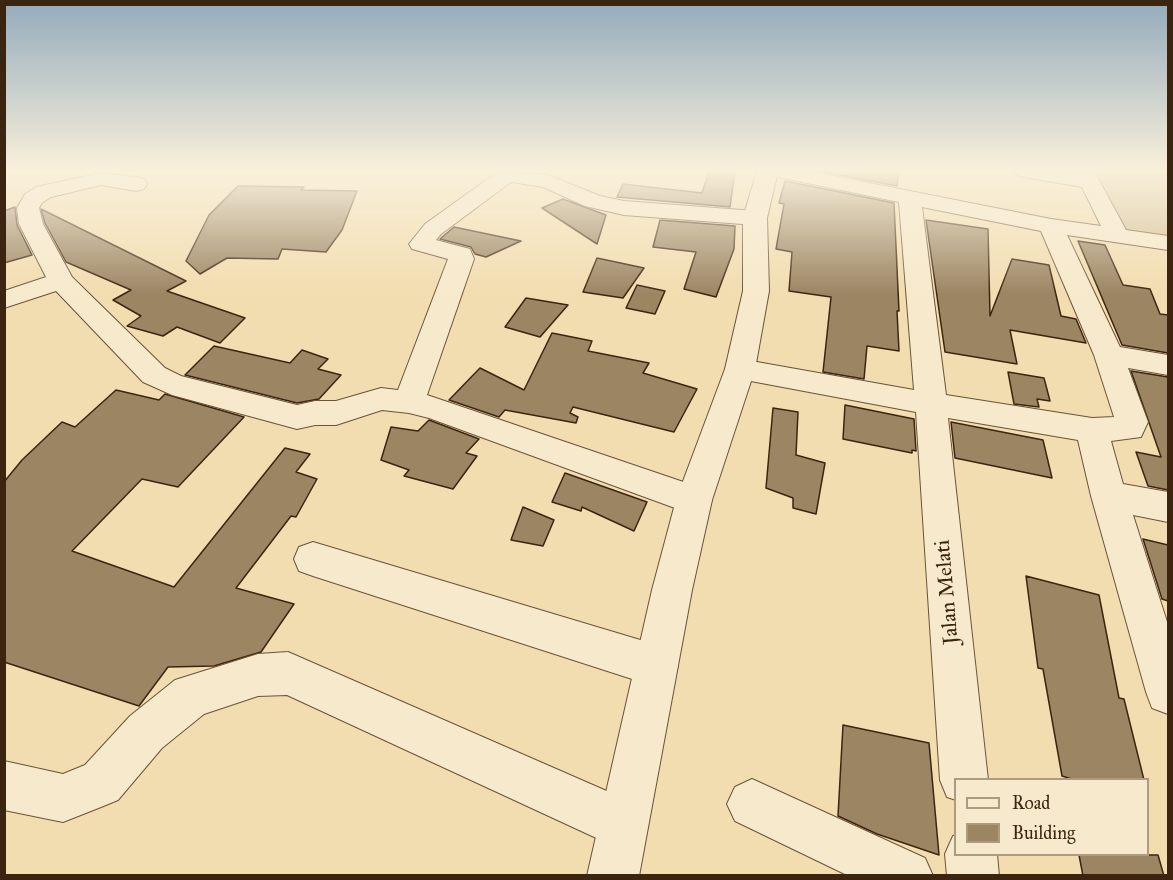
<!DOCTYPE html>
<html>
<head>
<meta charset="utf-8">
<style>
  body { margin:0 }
  #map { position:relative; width:1173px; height:880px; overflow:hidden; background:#f2ddb0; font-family:"IM FELL Great Primer",serif }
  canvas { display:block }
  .frame { position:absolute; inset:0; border:6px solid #3c2510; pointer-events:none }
  .legend { position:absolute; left:954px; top:778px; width:195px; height:78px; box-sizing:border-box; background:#f7e9cc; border:2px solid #ac9b81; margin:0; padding:8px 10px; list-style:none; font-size:18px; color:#3c2510 }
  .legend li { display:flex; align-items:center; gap:12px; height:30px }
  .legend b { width:30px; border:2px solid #ac9b81 }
</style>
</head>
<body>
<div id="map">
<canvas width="1173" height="880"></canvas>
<div class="frame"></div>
<ul class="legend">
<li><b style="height:8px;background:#f7e9cc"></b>Road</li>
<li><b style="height:16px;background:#9b8563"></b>Building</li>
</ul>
</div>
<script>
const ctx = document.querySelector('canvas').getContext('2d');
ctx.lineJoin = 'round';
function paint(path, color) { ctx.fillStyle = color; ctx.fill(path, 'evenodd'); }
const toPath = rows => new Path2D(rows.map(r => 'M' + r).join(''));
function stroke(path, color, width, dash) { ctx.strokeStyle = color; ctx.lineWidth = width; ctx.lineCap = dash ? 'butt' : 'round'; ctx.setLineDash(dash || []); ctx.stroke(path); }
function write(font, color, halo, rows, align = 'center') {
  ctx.font = font + ' "IM FELL Great Primer",serif'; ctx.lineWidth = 5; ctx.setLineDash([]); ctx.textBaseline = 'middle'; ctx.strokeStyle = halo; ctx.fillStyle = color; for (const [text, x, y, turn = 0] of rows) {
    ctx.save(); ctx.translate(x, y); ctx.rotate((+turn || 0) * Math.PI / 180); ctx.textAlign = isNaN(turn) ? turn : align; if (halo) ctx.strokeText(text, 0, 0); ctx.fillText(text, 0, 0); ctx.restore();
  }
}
const green = toPath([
  [1086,171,1168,171,1168,236,1121,231]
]);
const building = toPath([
  [709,171,735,171,730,207,617,197,623,184,702,193,709,171],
  [819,171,899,171,897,186,819,171],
  [785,181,894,203,899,311,897,311,899,351,867,346,864,379,823,372,831,297,789,291,792,252,776,249,784,204,779,203,785,181],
  [238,186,304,187,301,190,357,191,342,230,326,252,282,249,278,259,227,258,200,274,186,261,209,215,238,186],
  [563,199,606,215,597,244,542,208,563,199],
  [15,207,17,225,32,255,4,263,4,211,15,207],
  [41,209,186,281,167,291,245,318,220,343,177,327,163,336,127,326,141,316,113,300,131,290,66,262,45,223,41,209],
  [660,220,735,226,734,249,716,297,684,289,696,252,653,247,660,220],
  [926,220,988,229,990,316,1012,259,1049,265,1061,316,1076,319,1086,343,1010,330,1017,364,945,352,926,220],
  [454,227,521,241,486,257,475,254,471,247,440,239,454,227],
  [1078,241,1105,245,1123,285,1150,289,1160,314,1168,315,1168,353,1122,345,1078,241],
  [597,258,644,268,623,298,583,292,597,258],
  [637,285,665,291,655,314,626,308,637,285],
  [526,298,568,305,540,337,505,327,526,298],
  [552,333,592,341,588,351,649,363,643,373,697,389,674,432,573,407,570,413,578,417,576,423,505,410,499,417,449,400,480,368,524,390,552,333],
  [214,346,290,363,302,350,328,359,318,369,341,375,319,399,297,403,185,375,214,346],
  [1131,371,1168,377,1168,490,1148,486,1136,452,1161,457,1131,371],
  [1008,372,1044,378,1050,401,1037,399,1039,407,1014,404,1008,372],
  [116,390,159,400,165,394,244,417,178,487,142,479,72,551,174,587,285,448,310,454,296,472,317,479,296,517,291,516,236,588,294,604,261,652,214,666,168,667,139,706,4,662,4,482,22,460,62,422,75,427,116,390],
  [845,405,914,419,916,451,912,450,912,453,843,439,845,405],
  [773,408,798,412,796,455,825,463,816,514,793,508,793,498,766,488,773,408],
  [429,420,479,439,466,453,477,456,453,489,404,476,409,470,381,460,391,427,418,431,429,420],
  [951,422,1043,440,1052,478,955,458,951,422],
  [565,473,647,502,634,531,582,507,581,511,552,502,565,473],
  [523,507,554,520,543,546,511,540,523,507],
  [1143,539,1168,545,1168,601,1162,599,1143,539],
  [1026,576,1099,595,1119,698,1124,699,1144,780,1075,780,1062,776,1043,669,1038,668,1026,576],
  [843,725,929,743,939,855,877,834,838,816,843,725],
  [1079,855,1158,855,1164,876,1083,876,1079,855]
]);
const minor = toPath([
  [499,171,548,175,600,196,624,201,755,211,763,213,767,218,763,223,755,225,624,215,585,206,543,187,511,182,441,234,436,240,470,249,474,259,427,395,707,490,712,500,707,510,694,515,429,418,409,413,382,410,336,425,315,425,297,429,172,395,143,382,56,291,4,308,4,291,46,277,19,224,17,208,25,194,36,187,101,173,136,177,144,179,147,184,144,189,136,191,101,185,51,197,42,203,39,208,43,224,72,277,165,368,181,376,297,405,315,401,336,401,381,388,398,390,448,259,412,249,409,244,425,224,499,171],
  [768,171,809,171,1051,219,1101,226,1082,187,1024,177,1017,175,1013,171,1074,173,1074,171,1094,171,1126,230,1168,236,1168,250,1067,235,1120,347,1168,355,1168,375,1128,368,1148,422,1141,437,1111,441,1123,484,1168,492,1168,522,1133,515,1168,625,1168,714,1152,708,1146,692,1091,496,1078,440,948,418,988,780,956,780,956,800,947,797,940,780,916,412,740,379,729,376,725,369,729,362,740,359,914,390,899,202,778,177,771,175,768,171],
  [922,207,1041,231,1094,355,1114,417,1092,418,946,395,922,207],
  [313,542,657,645,672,651,678,666,672,681,657,687,313,576,299,571,294,559,299,547,313,542],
  [288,652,641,806,648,824,641,842,623,849,605,842,287,695,258,696,204,714,162,748,118,800,101,807,63,822,4,810,4,761,63,774,85,765,130,716,175,680,258,654,288,652],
  [752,779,925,858,933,876,849,876,735,821,727,804,735,787,752,779],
  [956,835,956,854,997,854,999,876,947,876,945,854,953,836,956,835]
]);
const tertiary = toPath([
  [757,171,778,171,767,218,769,291,755,369,712,500,692,590,639,876,587,876,652,590,676,500,725,369,743,291,743,218,757,171]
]);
const nearStreetnames = [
  ["Jalan Melati",948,592,-95]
];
paint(green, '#d3be95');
paint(building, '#9b8563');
stroke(building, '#3c2510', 1.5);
stroke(minor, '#6a5338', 2);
stroke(tertiary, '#6a5338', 2);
paint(minor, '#f7e9cc');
paint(tertiary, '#f7e9cc');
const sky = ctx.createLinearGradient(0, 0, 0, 294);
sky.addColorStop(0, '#93abbc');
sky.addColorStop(0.58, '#f9f0db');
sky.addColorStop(1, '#f9f0db00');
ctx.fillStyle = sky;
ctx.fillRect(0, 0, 1173, 294);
write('21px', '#3c2510', '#f7e9cc', nearStreetnames);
</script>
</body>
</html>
